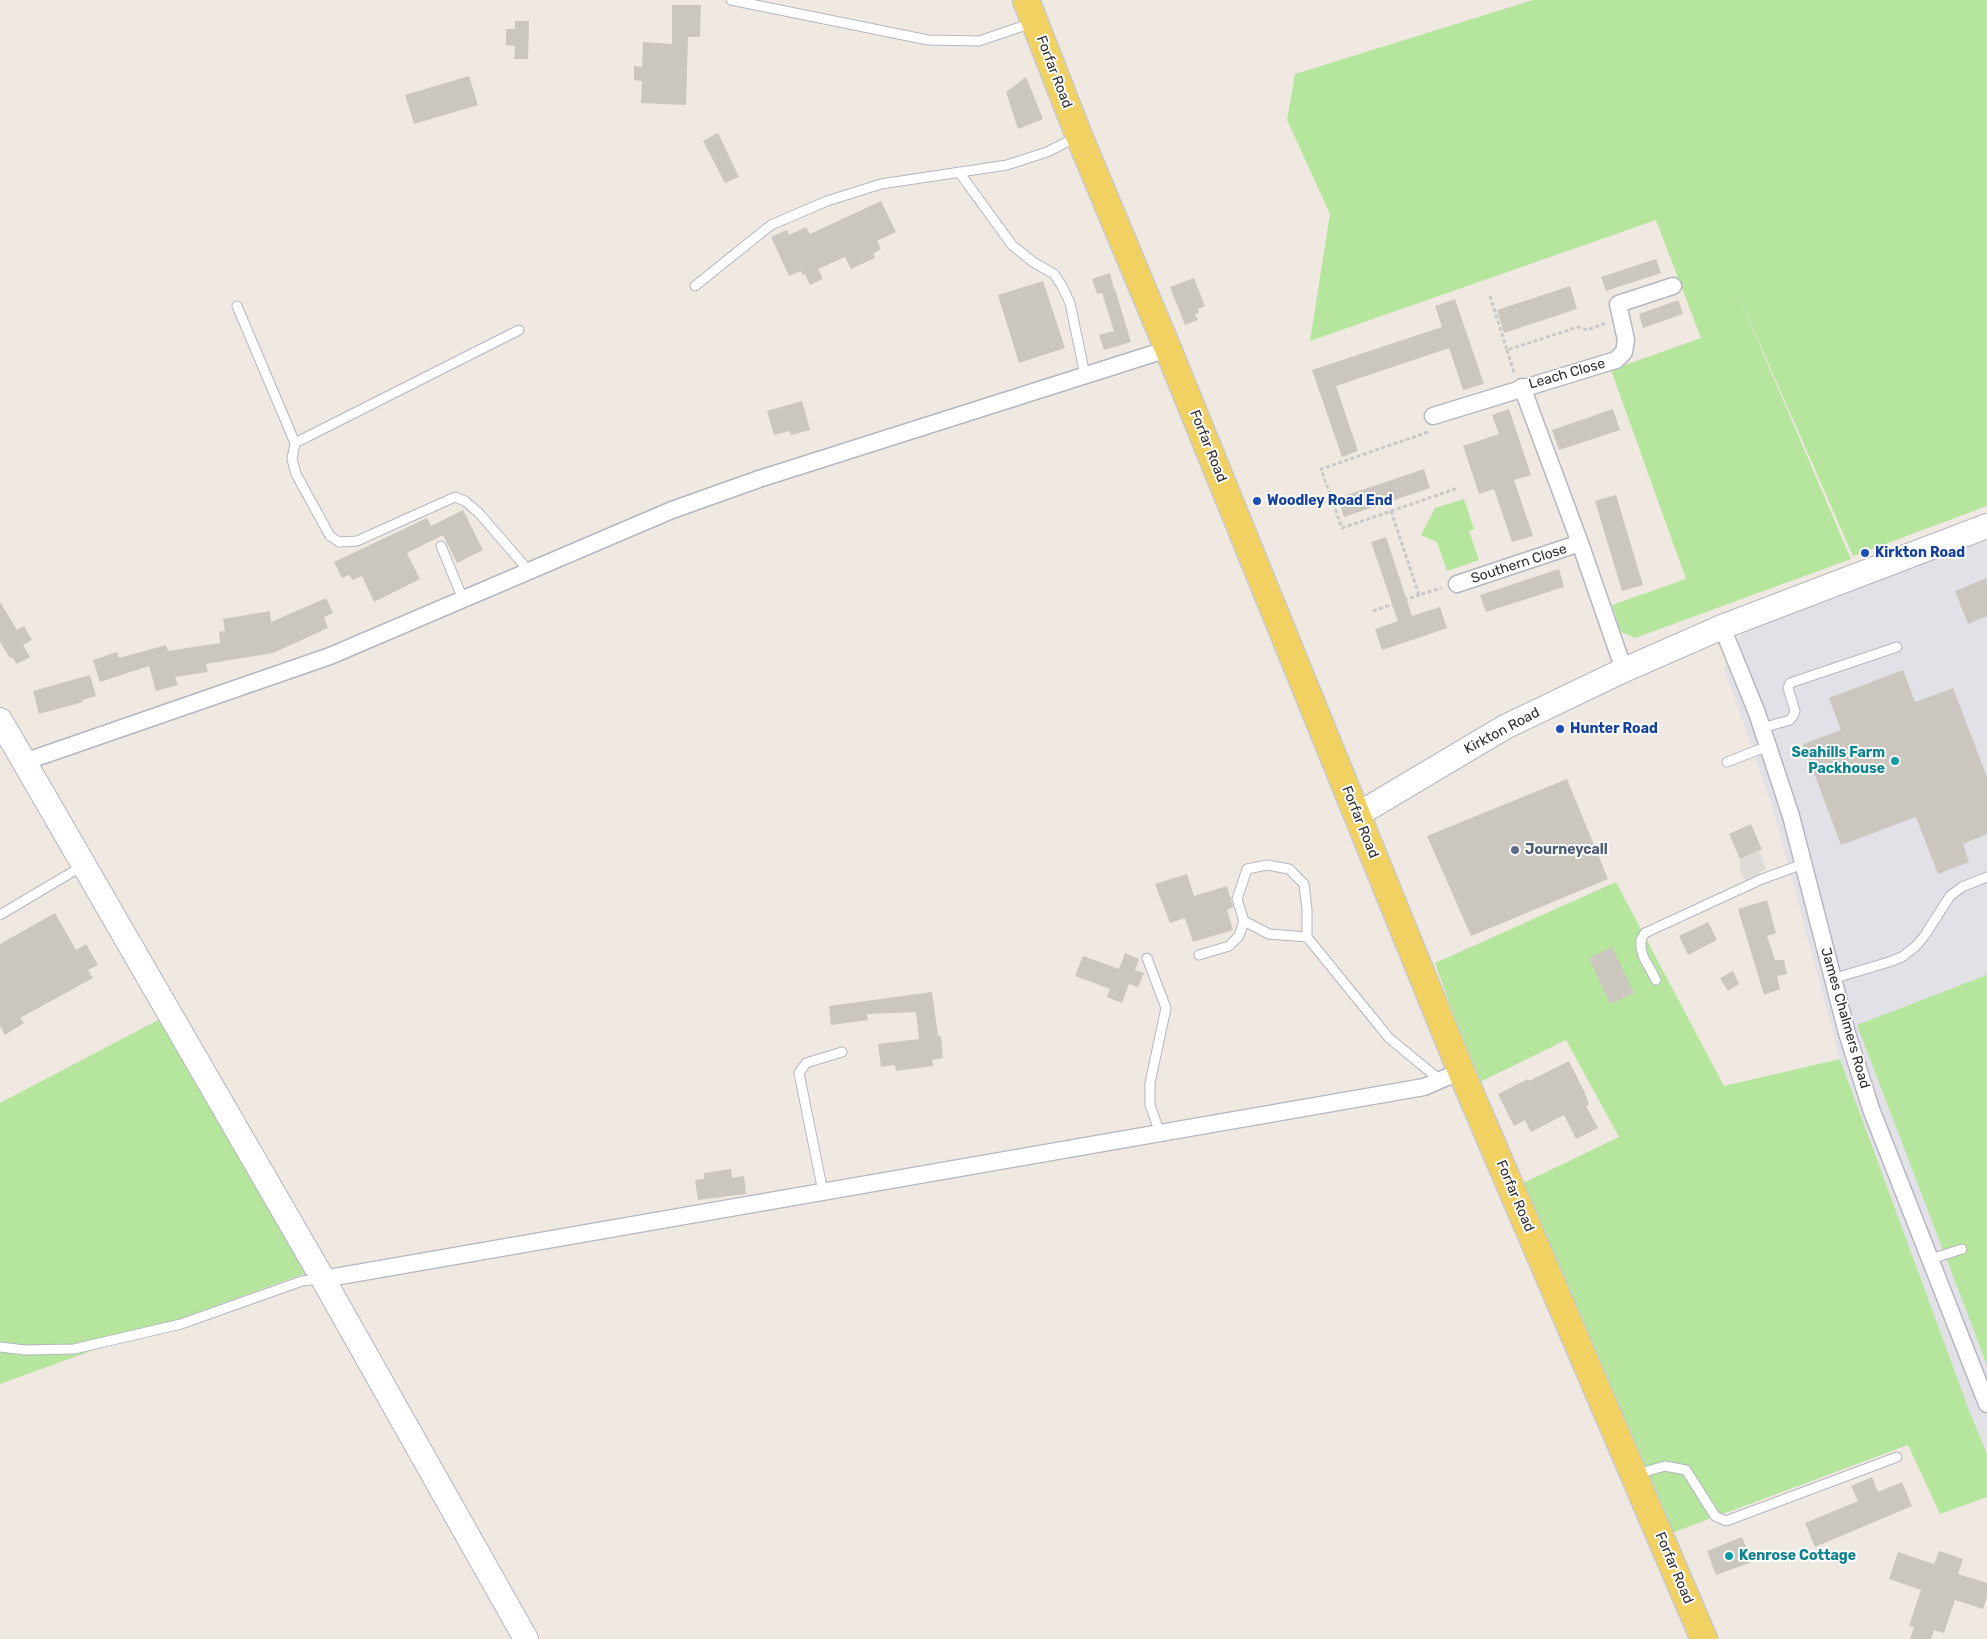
<!DOCTYPE html>
<html>
<head>
<meta charset="utf-8">
<style>
  body { margin:0 }
  canvas { display:block; background:#efe9e1 }
</style>
</head>
<body>
<canvas width="1987" height="1639"></canvas>
<script>
const ctx = document.querySelector('canvas').getContext('2d');
ctx.lineJoin = 'round';
function paint(path, color) { ctx.fillStyle = color; ctx.fill(path, 'evenodd'); }
const toPath = rows => new Path2D(rows.map(r => 'M' + r).join(''));
function stroke(path, color, width, dash) { ctx.strokeStyle = color; ctx.lineWidth = width; ctx.lineCap = dash ? 'butt' : 'round'; ctx.setLineDash(dash || []); ctx.stroke(path); }
function write(font, color, halo, rows, align = 'center') {
  ctx.font = font + ' Rubik,sans-serif'; ctx.lineWidth = 4; ctx.setLineDash([]); ctx.textBaseline = 'middle'; ctx.strokeStyle = halo; ctx.fillStyle = color; for (const [text, x, y, turn = 0] of rows) {
    ctx.save(); ctx.translate(x, y); ctx.rotate((+turn || 0) * Math.PI / 180); ctx.textAlign = isNaN(turn) ? turn : align; if (halo) ctx.strokeText(text, 0, 0); ctx.fillText(text, 0, 0); ctx.restore();
  }
}
const industrial = toPath([
  [1987,541,1987,1452,1969,1410,1840,1059,1773,809,1724,668,1742,634,1761,618]
]);
const green = toPath([
  [1533,0,1987,0,1987,506,1853,556,1730,276,1851,559,1635,638,1621,632,1612,605,1686,579,1611,370,1701,338,1656,220,1310,341,1330,214,1287,120,1295,74],
  [1464,499,1474,529,1469,531,1479,560,1447,571,1437,542,1421,535,1435,508],
  [1616,882,1724,1086,1840,1059,1969,1410,1987,1454,1987,1497,1940,1514,1908,1445,1669,1534,1521,1184,1619,1137,1566,1040,1478,1083,1435,963],
  [1987,975,1987,1365,1857,1025],
  [160,1019,306,1273,0,1384,0,1103]
]);
const plaza = toPath([
  [1759,850,1766,869,1760,872,1762,879,1746,883,1740,871,1740,859]
]);
const building = toPath([
  [672,5,701,5,700,37,688,37,686,105,641,103,642,81,634,80,634,66,642,67,643,42,672,44],
  [515,21,529,21,528,59,514,59,515,46,506,45,506,29,515,29],
  [469,76,478,105,414,124,405,95],
  [1026,77,1043,119,1018,129,1006,92],
  [718,133,739,177,725,183,703,141],
  [881,201,896,232,877,241,881,249,873,254,875,258,851,269,845,257,818,269,823,279,810,285,805,274,803,275,801,271,789,276,771,237,787,230,789,235,806,227,810,234],
  [1656,259,1661,273,1606,291,1601,277],
  [1110,273,1114,289,1105,292,1115,289,1131,342,1104,350,1099,335,1114,331,1102,293,1097,294,1092,279],
  [1194,278,1205,306,1198,309,1199,313,1195,314,1198,320,1185,325,1170,287],
  [1043,281,1065,348,1019,363,998,295],
  [1570,286,1577,309,1504,333,1497,310],
  [1455,299,1484,384,1463,390,1449,348,1336,386,1358,451,1342,457,1312,370,1442,327,1435,306],
  [1678,300,1683,314,1643,328,1639,314],
  [802,401,810,430,791,435,790,431,774,435,767,411],
  [1509,409,1531,475,1514,480,1533,536,1512,542,1494,489,1479,494,1463,446,1499,434,1492,415],
  [1613,409,1620,430,1559,450,1552,430],
  [1424,469,1430,488,1344,517,1338,498],
  [1616,495,1643,585,1622,591,1595,501],
  [463,510,483,550,457,563,443,535,407,553,420,579,374,602,362,576,352,580,349,575,342,578,334,562,427,518,431,526],
  [1386,537,1412,616,1440,607,1447,628,1382,650,1375,629,1398,621,1371,542],
  [1559,569,1564,587,1486,612,1480,595],
  [1987,578,1987,616,1968,624,1955,591],
  [326,598,333,613,324,617,328,628,273,653,206,664,208,672,175,677,178,685,156,691,149,666,100,682,93,660,117,652,119,658,166,645,168,651,220,643,219,632,225,631,223,619,270,611,271,622],
  [0,602,17,630,24,626,32,640,23,645,30,657,17,664,12,657,10,658,0,642],
  [1903,670,1915,702,1953,688,1987,777,1987,834,1963,844,1969,862,1938,874,1916,817,1841,845,1803,744,1841,730,1829,698],
  [90,675,96,696,82,700,83,702,39,714,33,691],
  [1567,779,1608,879,1471,936,1427,836],
  [1751,824,1762,849,1740,859,1729,834],
  [1187,874,1194,896,1227,886,1233,907,1227,910,1233,930,1193,942,1185,918,1170,923,1155,884],
  [1767,900,1776,933,1767,936,1775,960,1784,960,1787,974,1777,976,1780,989,1764,995,1738,909],
  [55,913,76,950,86,944,98,965,88,970,93,978,20,1018,24,1023,5,1035,0,1026,0,944],
  [1708,922,1717,940,1688,955,1679,936],
  [1612,947,1634,993,1610,1004,1589,958],
  [1125,953,1139,959,1135,970,1144,973,1138,987,1129,984,1122,1003,1107,997,1110,989,1075,976,1083,956,1119,969],
  [1733,971,1739,984,1728,991,1720,978],
  [932,992,938,1036,941,1036,943,1058,932,1060,933,1066,896,1071,895,1065,881,1067,878,1044,919,1039,916,1012,867,1014,868,1020,831,1025,829,1006],
  [1569,1061,1584,1091,1589,1104,1586,1106,1598,1128,1576,1139,1564,1115,1531,1132,1525,1120,1514,1126,1498,1094,1528,1079,1529,1081],
  [731,1169,732,1178,744,1176,746,1194,698,1200,695,1180,704,1179,704,1173],
  [1872,1477,1878,1492,1902,1482,1912,1506,1815,1547,1805,1523,1858,1501,1851,1486],
  [1742,1537,1752,1562,1716,1575,1707,1551],
  [1939,1551,1963,1559,1958,1574,1987,1583,1987,1597,1983,1609,1955,1600,1944,1633,1934,1630,1931,1639,1910,1639,1914,1627,1909,1626,1921,1590,1889,1579,1898,1552,1934,1564]
]);
const path = toPath([
  [1490,296,1507,350,1578,327,1587,330,1606,323],
  [1507,350,1514,373],
  [1428,432,1321,469,1342,528,1458,488],
  [1391,511,1419,595,1441,588],
  [1373,611,1419,595]
]);
const lane = toPath([
  [731,0,928,40,979,41,1032,23],
  [959,172,1012,245,1033,262,1054,274,1062,286,1070,303,1085,375],
  [695,286,771,225,827,201,881,184,1007,165,1047,152,1077,137],
  [237,306,295,443],
  [519,330,295,443,292,459,296,474,330,536,339,542,357,541,455,497,465,501,479,513,529,571],
  [441,546,463,599],
  [1762,728,1790,720,1793,716,1795,711,1788,688,1790,683,1897,647],
  [1727,762,1768,746],
  [0,915,84,865],
  [1307,937,1307,910,1304,884,1289,869,1267,865,1247,869,1237,899,1244,921,1269,934,1307,937,1389,1038,1440,1080],
  [1199,955,1229,946,1239,936,1244,921],
  [1147,958,1166,1008,1150,1083,1150,1105,1160,1133],
  [1832,979,1889,962,1902,957,1916,946,1925,935,1950,896,1962,887,1987,877],
  [1656,980,1643,956,1641,948,1641,940,1645,933,1762,879,1803,864],
  [823,1192,799,1073,806,1063,842,1052],
  [1931,1259,1962,1249],
  [0,1347,25,1350,74,1349,181,1324,302,1281,320,1279],
  [1637,1474,1665,1466,1686,1470,1715,1516,1726,1521,1897,1457]
]);
const street = toPath([
  [1522,387,1580,543,1624,670],
  [1433,416,1616,360,1624,352,1626,340,1618,304,1673,286],
  [1457,584,1580,543],
  [1722,627,1757,713,1791,816,1847,1033,1871,1109,1987,1404],
  [24,762,330,656,672,510,759,479,1168,349],
  [323,1279,1424,1087,1461,1071]
]);
const secondary = toPath([
  [0,720,323,1279,526,1639],
  [1357,815,1505,727,1624,670,1722,627,1987,526]
]);
const primary = toPath([
  [1026,0,1079,136,1168,349,1461,1071,1704,1639]
]);
const markers = [
  [1257,501,5,"#1a4fb4"],
  [1865,553,5,"#1a4fb4"],
  [1560,729,5,"#1a4fb4"],
  [1895,761,5,"#0f9aa8"],
  [1515,850,5,"#5c6f8a"],
  [1729,1556,5,"#0f9aa8"]
];
const streetNames = [
  ["Forfar Road",1054,72,69],
  ["Leach Close",1567,374,-16],
  ["Forfar Road",1208,446,68],
  ["Southern Close",1519,564,-18],
  ["Kirkton Road",1502,731,-28],
  ["Forfar Road",1360,822,68],
  ["James Chalmers Road",1845,1018,74],
  ["Forfar Road",1515,1196,67],
  ["Forfar Road",1674,1568,67]
];
const transitNames = [
  ["Woodley Road End",1267,501],
  ["Kirkton Road",1875,553],
  ["Hunter Road",1570,729]
];
const cultureNames = [
  ["Seahills Farm",1885,753],
  ["Packhouse",1885,769],
  ["Kenrose Cottage",1739,1556,"left"]
];
const serviceNames = [
  ["Journeycall",1525,850]
];
paint(industrial, '#e3e1e8');
paint(green, '#b6e59e');
paint(plaza, '#dfdcd8');
paint(building, '#cbc7bf');
stroke(lane, '#b4b7c1', 11);
stroke(street, '#b4b7c1', 19);
stroke(secondary, '#b4b7c1', 26);
stroke(primary, '#c9c9c9', 29);
stroke(path, '#c9c9c9', 3, [4, 2.5]);
stroke(lane, '#fff', 9);
stroke(street, '#fff', 16);
stroke(secondary, '#fff', 24);
stroke(primary, '#f2d163', 26);
for (const [x, y, r, color] of markers) { const dot = new Path2D(); dot.arc(x, y, r, 0, 2 * Math.PI); ctx.fillStyle = color; ctx.fill(dot); stroke(dot, '#fff', 2); }
write('14px', '#2e2e2e', '#fff', streetNames);
write('bold 14px', '#164399', '#fff', transitNames, 'left');
write('bold 14px', '#0d838f', '#fff', cultureNames, 'right');
write('bold 14px', '#4e5e75', '#fff', serviceNames, 'left');
</script>
</body>
</html>
